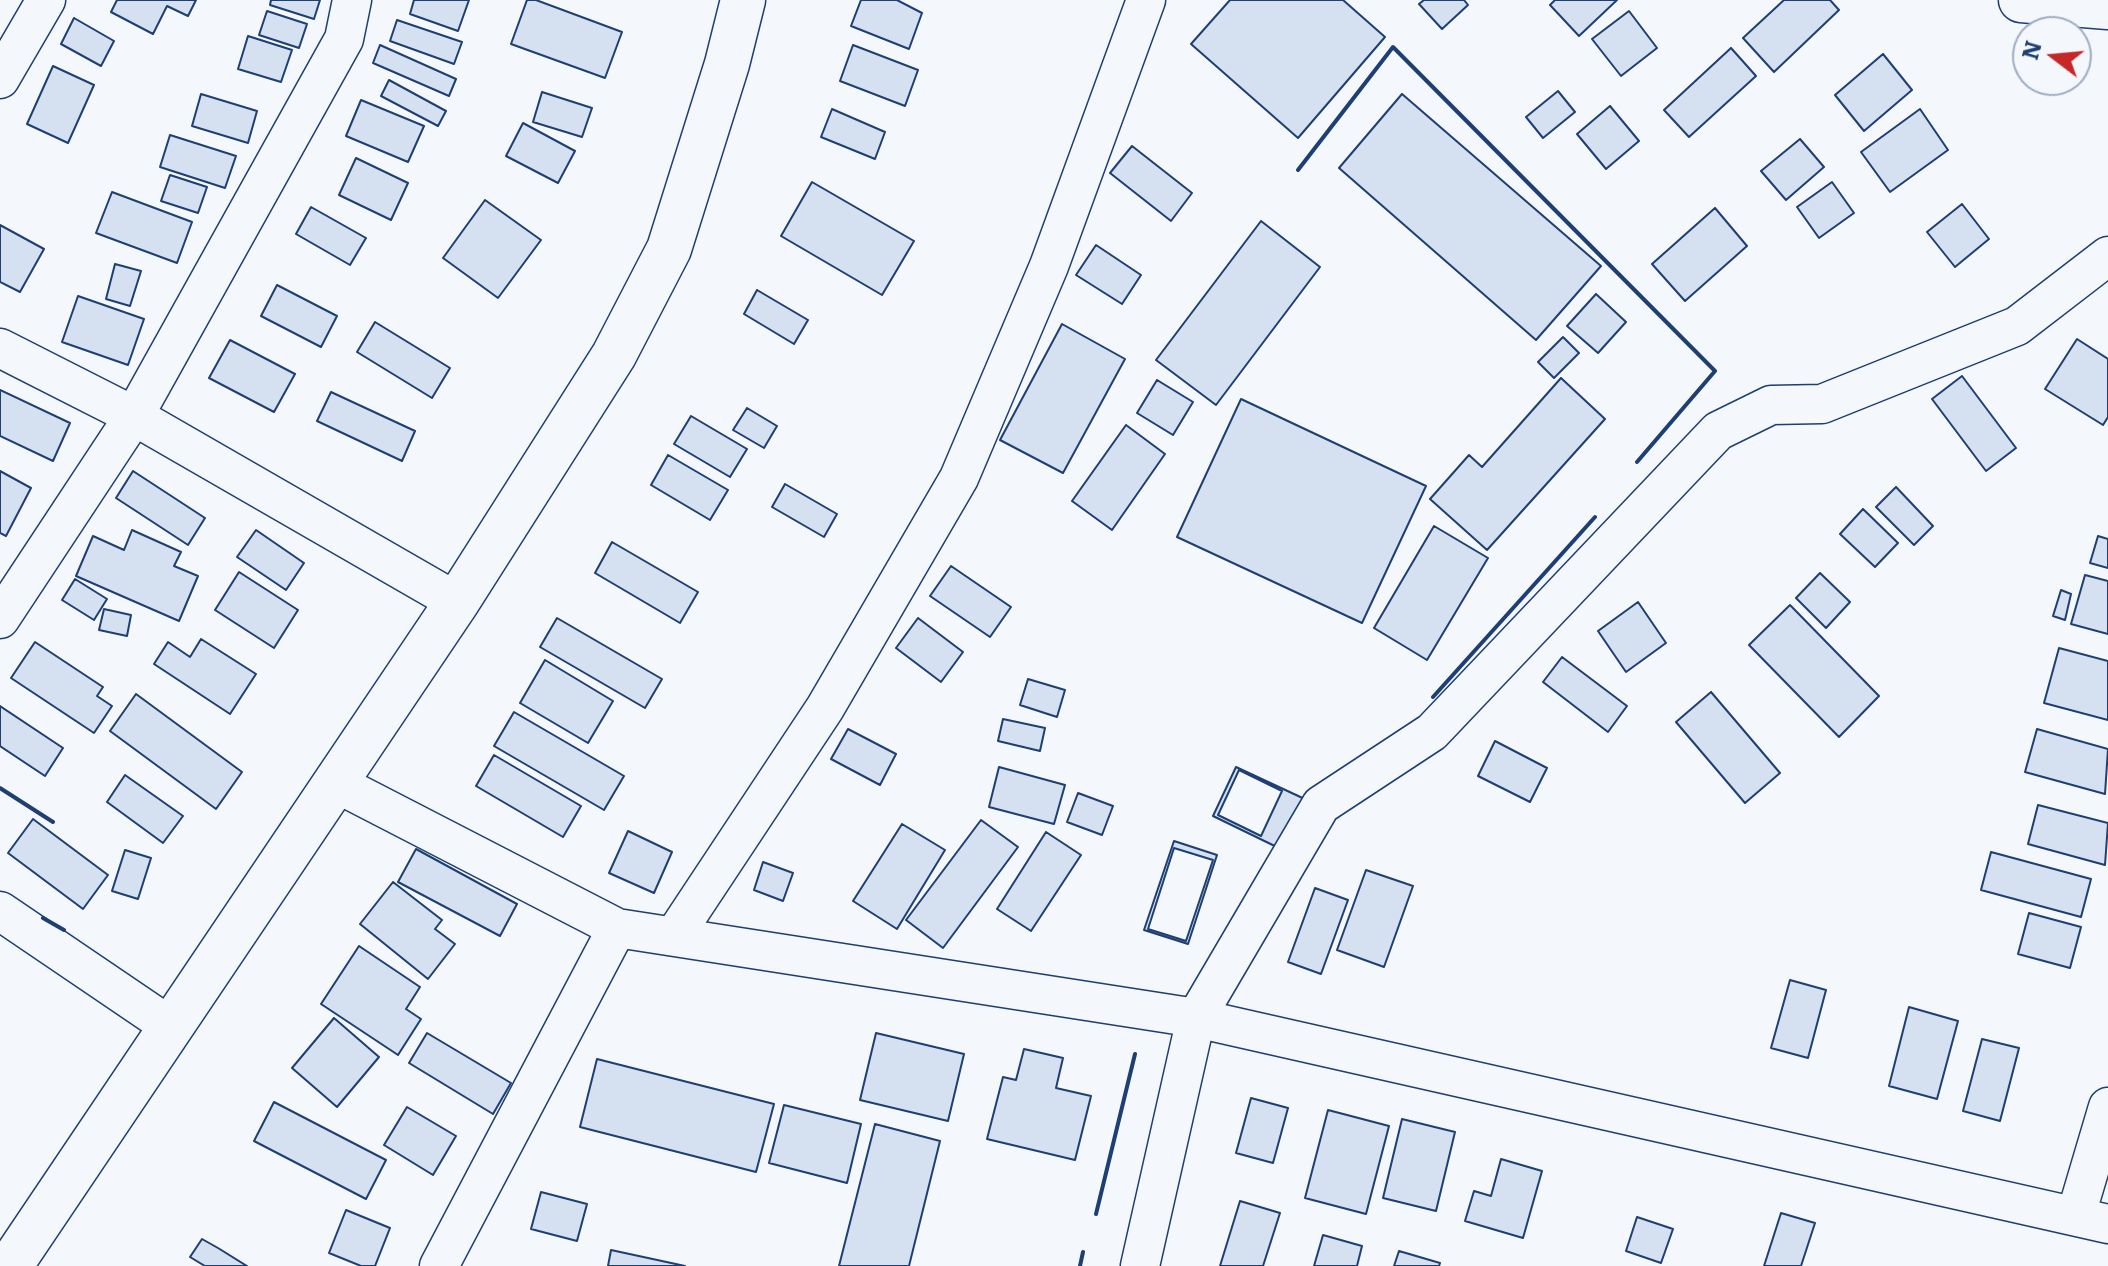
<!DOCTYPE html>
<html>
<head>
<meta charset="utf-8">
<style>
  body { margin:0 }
  #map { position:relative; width:2108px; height:1266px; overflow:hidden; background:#f4f7fb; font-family:Literata,serif }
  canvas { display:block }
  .north { position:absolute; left:2012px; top:16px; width:80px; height:80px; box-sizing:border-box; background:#f4f7fb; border:2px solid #9eadc5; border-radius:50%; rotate:286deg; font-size:22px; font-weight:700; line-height:32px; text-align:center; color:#1d3f73 }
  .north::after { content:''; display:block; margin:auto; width:28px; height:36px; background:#c62828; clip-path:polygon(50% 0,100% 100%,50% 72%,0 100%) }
</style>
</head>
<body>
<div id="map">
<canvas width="2108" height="1266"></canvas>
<div class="north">N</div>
</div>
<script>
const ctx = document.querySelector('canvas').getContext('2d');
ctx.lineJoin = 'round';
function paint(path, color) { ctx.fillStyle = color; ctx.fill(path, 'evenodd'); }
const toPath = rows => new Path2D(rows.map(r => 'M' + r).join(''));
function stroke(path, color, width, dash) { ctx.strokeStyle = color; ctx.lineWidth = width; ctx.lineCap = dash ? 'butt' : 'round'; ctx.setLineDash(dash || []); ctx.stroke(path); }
const building = toPath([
  [117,0,196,0,188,16,167,6,153,34,111,12,117,0],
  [271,0,320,0,314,19,270,5,271,0],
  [414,0,469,0,458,31,410,14,414,0],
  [527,0,536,0,622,32,605,78,511,44,527,0],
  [861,0,897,0,922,13,909,49,851,26,861,0],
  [1230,0,1343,0,1385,37,1298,138,1191,44,1230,0],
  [1424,0,1464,0,1468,5,1442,29,1419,4,1424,0],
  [1555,0,1617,0,1579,36,1550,5,1555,0],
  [1784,0,1830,0,1839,10,1774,72,1743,38,1784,0],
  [267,11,307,24,299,48,259,35,267,11],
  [1629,11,1657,48,1621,76,1592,39,1629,11],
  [74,18,114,41,101,66,61,44,74,18],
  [397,20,462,42,454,64,390,41,397,20],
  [248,36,292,50,281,82,238,69,248,36],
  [380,45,456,79,449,96,373,63,380,45],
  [853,45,918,70,905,106,840,81,853,45],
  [1731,48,1756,76,1689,137,1664,110,1731,48],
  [1883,54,1912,90,1864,131,1835,95,1883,54],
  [53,66,94,85,68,143,27,124,53,66],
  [389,80,446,111,438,126,381,96,389,80],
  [1558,91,1575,112,1543,138,1526,117,1558,91],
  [542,92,592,108,582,137,533,122,542,92],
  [201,94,257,111,248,143,192,126,201,94],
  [1402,94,1601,266,1536,340,1339,168,1402,94],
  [361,100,424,126,408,162,346,136,361,100],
  [1610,106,1639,141,1606,169,1577,134,1610,106],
  [832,109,885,132,875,159,821,137,832,109],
  [1920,109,1948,150,1890,192,1861,152,1920,109],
  [523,123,575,151,558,183,506,156,523,123],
  [170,135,236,156,225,188,160,167,170,135],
  [1800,139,1824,167,1786,200,1761,171,1800,139],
  [1132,146,1192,193,1171,221,1110,173,1132,146],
  [356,158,408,183,391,220,339,195,356,158],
  [170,175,207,187,198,213,161,201,170,175],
  [812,182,914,241,882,295,781,236,812,182],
  [1832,182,1854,213,1819,238,1797,207,1832,182],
  [112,192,192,222,177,263,96,233,112,192],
  [485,200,541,240,498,298,443,258,485,200],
  [1962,204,1989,239,1955,267,1927,232,1962,204],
  [311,207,366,238,350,265,296,234,311,207],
  [1715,208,1747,246,1685,301,1652,264,1715,208],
  [1261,221,1320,267,1216,405,1156,360,1261,221],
  [0,225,44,249,20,292,0,282,0,225],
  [1096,245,1141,275,1122,304,1076,275,1096,245],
  [115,264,141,271,130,306,106,299,115,264],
  [277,285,337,316,321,347,261,316,277,285],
  [757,290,808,320,794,344,744,314,757,290],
  [1596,294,1626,322,1598,353,1567,326,1596,294],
  [78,296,144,319,128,365,62,342,78,296],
  [375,322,450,368,432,398,357,352,375,322],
  [1062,324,1125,359,1063,473,1000,440,1062,324],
  [1563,337,1579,353,1554,378,1538,362,1563,337],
  [2077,339,2108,359,2108,417,2103,425,2045,389,2077,339],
  [230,340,295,374,274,412,209,378,230,340],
  [1962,376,2016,448,1986,471,1932,399,1962,376],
  [1561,378,1605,419,1487,550,1430,499,1469,455,1482,467,1561,378],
  [1157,380,1193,402,1173,435,1137,413,1157,380],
  [0,390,70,423,53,461,0,436,0,390],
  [331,392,415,431,402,461,317,421,331,392],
  [1241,399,1426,486,1362,623,1177,537,1241,399],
  [747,408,777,426,764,448,733,430,747,408],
  [691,416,747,449,730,477,674,444,691,416],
  [1126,425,1165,454,1112,530,1072,501,1126,425],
  [668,455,728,490,710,520,651,485,668,455],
  [0,471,31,488,6,536,0,533,0,471],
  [133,471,205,518,188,545,116,498,133,471],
  [785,484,837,514,824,537,772,507,785,484],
  [1896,487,1933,526,1914,545,1876,507,1896,487],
  [1863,509,1898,543,1875,567,1840,534,1863,509],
  [1434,526,1488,558,1427,660,1374,628,1434,526],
  [132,530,181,552,174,566,198,576,179,621,76,576,93,536,124,550,132,530],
  [256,530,304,563,286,590,237,557,256,530],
  [2098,536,2108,539,2108,568,2090,563,2098,536],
  [612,542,698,592,680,623,595,573,612,542],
  [951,566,1011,607,990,637,930,596,951,566],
  [239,572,298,610,274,648,215,610,239,572],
  [1820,573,1850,602,1826,628,1796,598,1820,573],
  [2085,575,2108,581,2108,634,2071,624,2085,575],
  [75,579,107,599,94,620,62,600,75,579],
  [2061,590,2071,594,2065,620,2053,616,2061,590],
  [1638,602,1666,643,1626,672,1598,631,1638,602],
  [1790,605,1879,696,1839,737,1749,645,1790,605],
  [104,609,131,615,127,636,99,630,104,609],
  [557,618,662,679,645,708,540,647,557,618],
  [918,618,963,652,941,682,896,648,918,618],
  [201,639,256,674,230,714,154,664,168,642,190,657,201,639],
  [35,642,103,687,97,696,112,706,94,733,11,678,35,642],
  [2059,648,2108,661,2108,720,2044,703,2059,648],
  [1562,657,1627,706,1608,732,1543,682,1562,657],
  [545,660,613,701,588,743,520,703,545,660],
  [1028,679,1065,690,1057,717,1020,705,1028,679],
  [1711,692,1780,773,1745,803,1676,722,1711,692],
  [136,694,242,772,216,809,110,731,136,694],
  [0,706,63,748,45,776,0,746,0,706],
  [514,712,624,776,604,810,494,746,514,712],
  [1003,719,1045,728,1040,751,998,741,1003,719],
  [848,729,896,754,880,785,831,759,848,729],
  [2037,729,2108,749,2105,794,2025,772,2037,729],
  [1495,741,1547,768,1530,802,1478,776,1495,741],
  [494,755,581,806,563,837,476,786,494,755],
  [999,767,1065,785,1054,824,989,807,999,767],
  [1236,767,1309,801,1285,851,1213,816,1236,767],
  [1239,770,1282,791,1261,836,1218,815,1239,770],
  [125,775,183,816,163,843,107,802,125,775],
  [1078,793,1113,806,1102,835,1067,822,1078,793],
  [2038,805,2108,823,2105,865,2028,844,2038,805],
  [33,819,108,875,83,909,8,853,33,819],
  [981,820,1018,847,943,948,906,920,981,820],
  [902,824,945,850,897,929,853,901,902,824],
  [628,831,672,852,654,893,609,873,628,831],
  [1046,832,1081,855,1031,931,997,909,1046,832],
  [1174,841,1217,855,1188,944,1144,930,1174,841],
  [1174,848,1213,860,1186,941,1148,929,1174,848],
  [416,849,517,904,500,936,398,882,416,849],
  [125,850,151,858,138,899,112,891,125,850],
  [1991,852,2091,879,2081,917,1981,890,1991,852],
  [763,862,793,873,783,901,754,890,763,862],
  [1366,870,1413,886,1384,967,1337,950,1366,870],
  [393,882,442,920,435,929,455,944,428,979,360,924,393,882],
  [1315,888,1348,900,1321,974,1288,962,1315,888],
  [2029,913,2081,927,2070,968,2018,954,2029,913],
  [359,946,420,987,406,1009,421,1019,398,1055,321,1004,359,946],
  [1790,980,1826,990,1808,1058,1771,1048,1790,980],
  [1909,1007,1958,1021,1937,1099,1889,1086,1909,1007],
  [334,1018,379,1057,337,1107,292,1068,334,1018],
  [427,1033,511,1083,493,1114,409,1063,427,1033],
  [876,1033,964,1054,948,1121,860,1100,876,1033],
  [1982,1039,2019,1048,2000,1121,1963,1111,1982,1039],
  [1024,1049,1063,1058,1056,1088,1091,1096,1075,1160,987,1139,1003,1077,1016,1080,1024,1049],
  [597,1059,774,1104,756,1172,580,1127,597,1059],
  [1251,1098,1288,1108,1273,1163,1236,1153,1251,1098],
  [274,1102,386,1160,366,1199,254,1141,274,1102],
  [784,1105,861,1124,847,1183,769,1163,784,1105],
  [407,1107,456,1136,433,1175,384,1145,407,1107],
  [1328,1110,1389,1126,1366,1214,1305,1198,1328,1110],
  [1402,1119,1455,1132,1436,1211,1383,1198,1402,1119],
  [875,1124,940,1141,909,1266,839,1266,875,1124],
  [1501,1159,1542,1171,1523,1238,1465,1221,1474,1191,1491,1196,1501,1159],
  [541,1192,587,1204,577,1241,531,1229,541,1192],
  [1240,1201,1280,1213,1263,1266,1220,1266,1240,1201],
  [346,1210,390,1228,375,1266,361,1266,329,1253,346,1210],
  [1781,1213,1815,1223,1801,1266,1764,1266,1781,1213],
  [1637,1217,1673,1229,1661,1263,1626,1251,1637,1217],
  [1323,1235,1362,1246,1357,1266,1314,1266,1323,1235],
  [202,1239,218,1248,247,1266,205,1266,190,1257,202,1239],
  [611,1250,685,1266,608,1266,611,1250],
  [1399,1251,1440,1263,1439,1266,1394,1266,1399,1251]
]);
const minor = toPath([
  [0,79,46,0],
  [0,348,134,416,457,602],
  [0,619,134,416,344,39,352,0],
  [336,783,617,928,1196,1018,2108,1224],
  [0,911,171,1027],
  [674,936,825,708,959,478,1049,266,1146,0],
  [2076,1215,2108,1107],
  [439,1266,617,928],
  [1140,1266,1196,1018,1321,805,1432,732,1718,431,1771,405,1822,404,2017,326,2108,256]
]);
const secondary = toPath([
  [2021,0,2108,7],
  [10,1266,457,602,614,355,669,249,727,64,743,0]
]);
const wall = toPath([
  [1298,170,1393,47,1715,371,1637,462],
  [1433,697,1595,517],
  [0,788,53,822],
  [43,918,64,930],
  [1096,1214,1135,1054],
  [1080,1266,1083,1252]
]);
paint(building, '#d5e0f0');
stroke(building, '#1d3f73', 2);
stroke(minor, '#1d3f73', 41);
stroke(secondary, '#1d3f73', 47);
stroke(minor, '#f4f7fb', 38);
stroke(secondary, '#f4f7fb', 44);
stroke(wall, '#1d3f73', 4);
</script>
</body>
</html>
